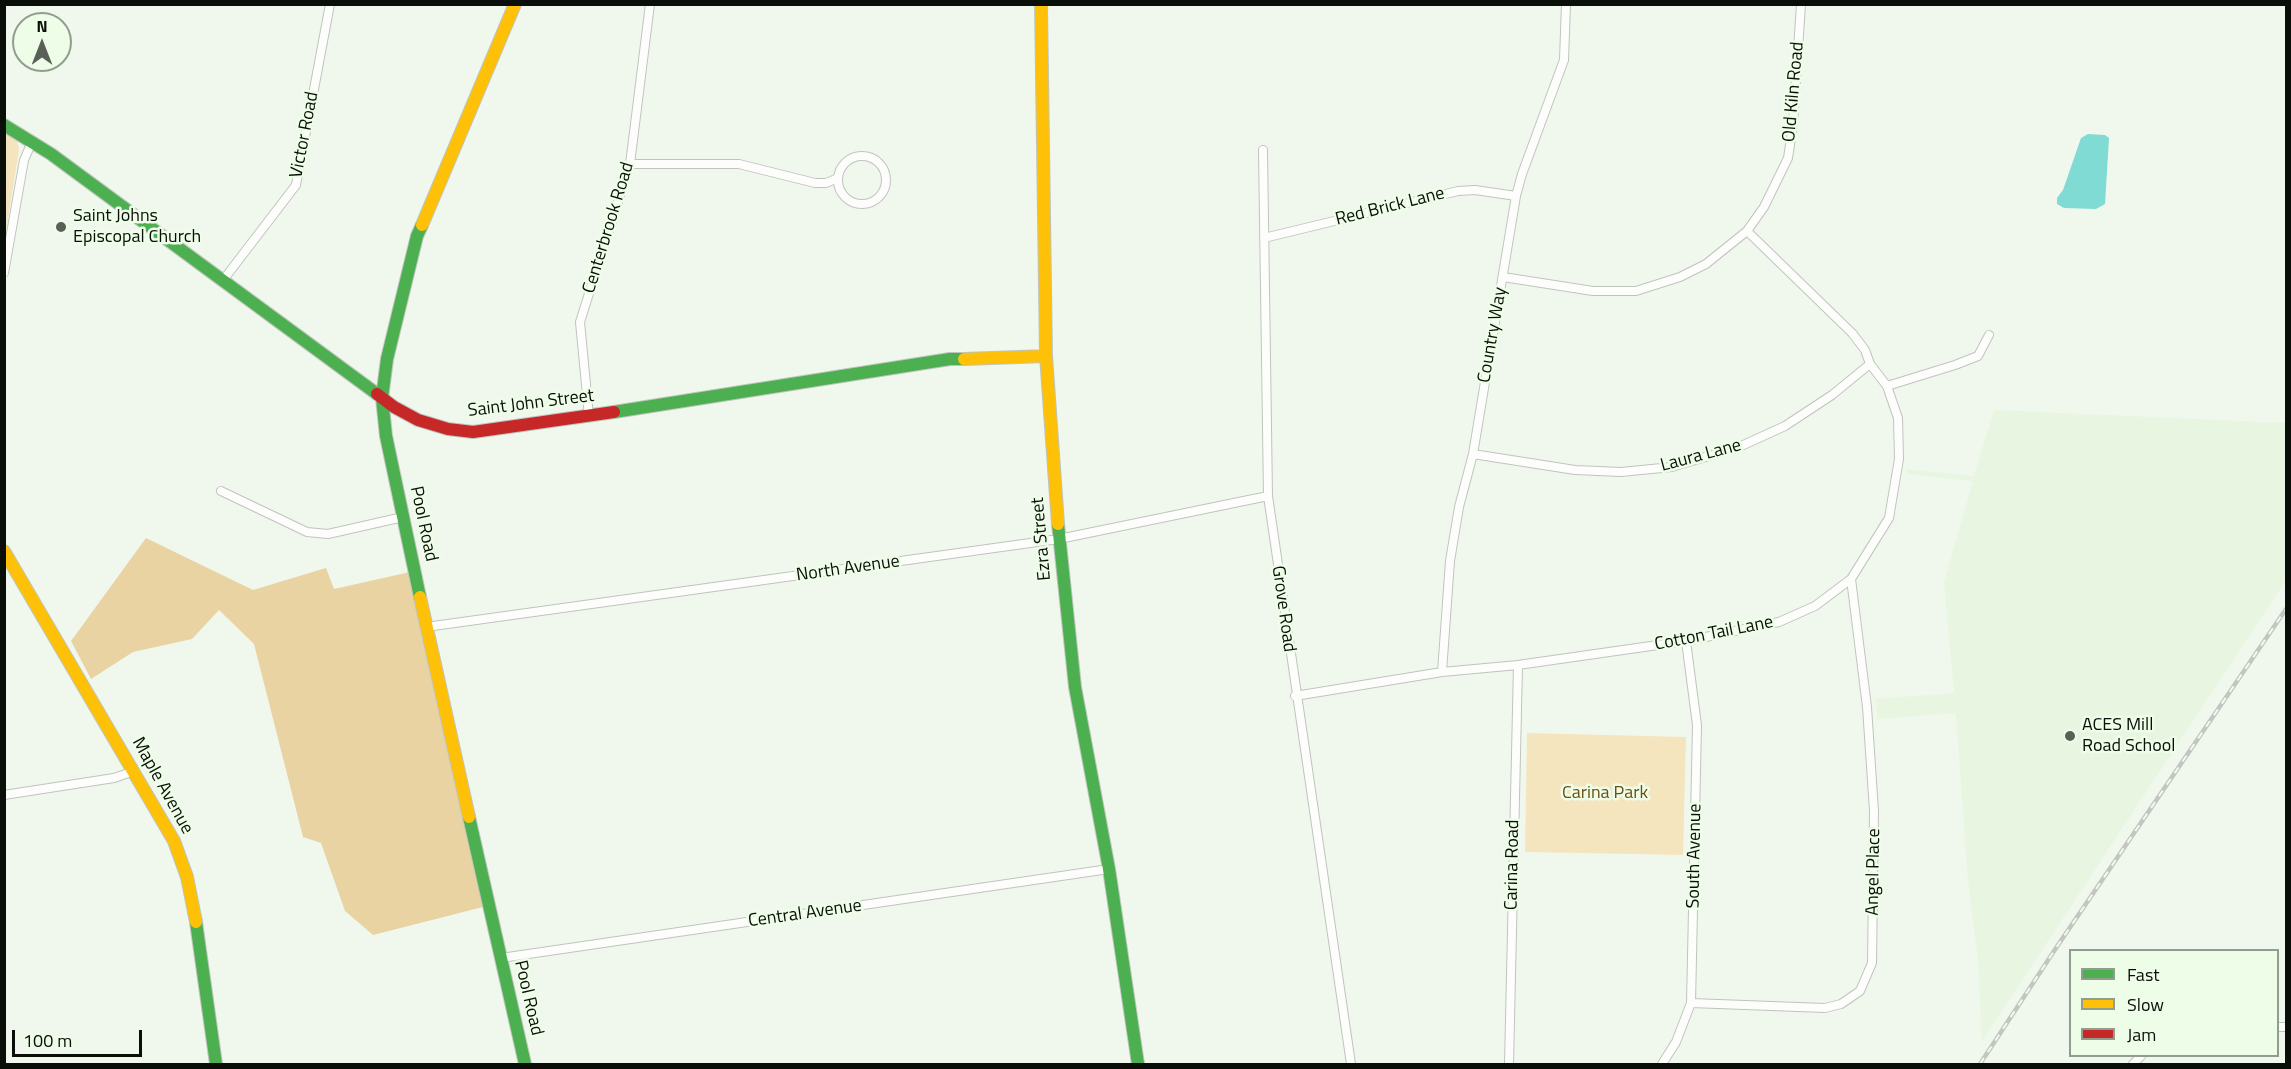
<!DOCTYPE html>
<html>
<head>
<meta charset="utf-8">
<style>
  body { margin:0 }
  #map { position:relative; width:2291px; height:1069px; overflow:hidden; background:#f0f8ed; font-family:"Titillium Web",sans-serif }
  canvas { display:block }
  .frame { position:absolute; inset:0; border:6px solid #0a0e08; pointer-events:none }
  .legend { position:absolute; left:2069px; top:949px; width:210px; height:108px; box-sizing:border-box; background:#eefde8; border:2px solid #939d8e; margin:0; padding:8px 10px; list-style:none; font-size:18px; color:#0a0e08 }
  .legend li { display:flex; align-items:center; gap:12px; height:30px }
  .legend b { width:30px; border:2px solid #939d8e }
  .north { position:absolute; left:12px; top:12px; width:60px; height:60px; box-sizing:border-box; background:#eefde8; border:2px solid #939d8e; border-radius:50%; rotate:0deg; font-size:16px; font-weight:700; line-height:24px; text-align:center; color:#0a0e08 }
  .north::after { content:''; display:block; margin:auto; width:21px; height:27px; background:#5a6058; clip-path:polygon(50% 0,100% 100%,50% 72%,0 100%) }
  .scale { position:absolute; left:12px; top:1030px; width:130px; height:27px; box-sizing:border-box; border:3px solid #0a0e08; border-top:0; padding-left:8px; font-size:18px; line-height:21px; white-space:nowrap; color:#0a0e08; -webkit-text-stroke:4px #eefde8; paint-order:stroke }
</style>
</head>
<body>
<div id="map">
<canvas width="2291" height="1069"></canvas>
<div class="frame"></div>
<ul class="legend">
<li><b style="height:8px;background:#4caf50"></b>Fast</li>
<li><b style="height:8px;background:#ffc107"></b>Slow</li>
<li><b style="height:8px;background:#c62828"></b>Jam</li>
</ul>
<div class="north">N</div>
<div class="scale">100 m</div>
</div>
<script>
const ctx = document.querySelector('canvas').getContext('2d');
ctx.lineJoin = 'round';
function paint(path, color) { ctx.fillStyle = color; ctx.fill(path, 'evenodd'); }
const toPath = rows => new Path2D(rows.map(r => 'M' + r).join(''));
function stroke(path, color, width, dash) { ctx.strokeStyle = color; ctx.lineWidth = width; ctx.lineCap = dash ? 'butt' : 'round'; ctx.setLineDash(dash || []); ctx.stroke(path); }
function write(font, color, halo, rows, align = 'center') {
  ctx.font = font + ' "Titillium Web",sans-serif'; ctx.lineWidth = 5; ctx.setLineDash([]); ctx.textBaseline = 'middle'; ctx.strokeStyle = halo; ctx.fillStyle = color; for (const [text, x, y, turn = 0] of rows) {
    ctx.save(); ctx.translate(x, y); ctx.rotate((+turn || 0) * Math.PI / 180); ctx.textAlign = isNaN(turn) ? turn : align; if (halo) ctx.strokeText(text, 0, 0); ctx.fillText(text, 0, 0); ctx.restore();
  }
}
const built = toPath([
  [1994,410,2286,423,2286,580,1982,1041,1978,961,1968,881,1956,713,1877,719,1876,699,1954,693,1944,583,1973,481,1907,474,1907,469,1974,476]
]);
const green = toPath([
  [5,132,17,140,19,150,5,237],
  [1527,733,1686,737,1683,855,1525,852]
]);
const forest = toPath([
  [146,538,253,590,326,568,334,589,410,572,483,907,373,935,345,911,321,843,303,837,254,644,219,610,192,639,133,652,91,679,71,641]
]);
const water = toPath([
  [2088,134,2105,135,2109,138,2105,204,2096,209,2064,208,2057,204,2057,198,2063,190,2081,138]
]);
const street = toPath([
  [1263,150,1268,496,1351,1064],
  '838 180a24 24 0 1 1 48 0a24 24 0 1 1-48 0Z',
  [630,164,739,164,815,183,826,183,838,178],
  [1264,238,1458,191,1475,190,1516,196],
  [4,273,24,160,32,142],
  [1503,277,1593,291,1636,291,1680,277,1706,264,1747,231,1764,207,1788,158,1793,125,1801,4],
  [224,279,296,185,330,4],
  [1887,386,1955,365,1978,356,1989,335],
  [589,416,580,322,630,164,650,4],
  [1473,454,1575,470,1621,472,1672,467,1739,447,1785,426,1832,395,1870,364],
  [221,491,307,532,328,534,403,517],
  [426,627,1059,539,1268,496],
  [1442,672,1450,561,1459,507,1473,454,1516,196,1522,174,1564,60,1566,4],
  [1295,696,1442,672,1518,665,1686,641,1779,622,1815,606,1851,579,1889,518,1899,459,1898,418,1887,386,1870,364,1865,350,1852,333,1747,231],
  [4,795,114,778,134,771],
  [501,958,1109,869],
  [1691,1003,1825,1008,1841,1004,1860,991,1872,963,1874,811,1867,707,1851,579],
  [2278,1027,2286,1027],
  [1509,1064,1518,665],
  [1662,1064,1676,1042,1691,1003,1697,725,1686,641],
  [2133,1064,2141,1056]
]);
const fast = toPath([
  [4,125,51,154,377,394],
  [614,412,950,359,964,359],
  [1058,524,1075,687,1109,869,1138,1064],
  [420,597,386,436,382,398,387,359,417,236,422,225],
  [469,817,525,1064],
  [196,922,216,1064]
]);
const slow = toPath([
  [1041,4,1046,356,1058,524],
  [422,225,515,4],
  [964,359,1046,356],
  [4,551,174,841,187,877,196,922],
  [420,597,469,817]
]);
const jam = toPath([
  [377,394,394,407,418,420,448,429,473,432,614,412]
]);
const rail = toPath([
  [1980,1064,2056,948,2286,609]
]);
const markers = [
  [61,227,6,"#5a6058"],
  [2070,736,6,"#5a6058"]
];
const streetNames = [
  ["Old Kiln Road",1794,92,-85],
  ["Victor Road",305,135,-79],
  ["Red Brick Lane",1390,207,-14],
  ["Centerbrook Road",609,228,-73],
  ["Country Way",1493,335,-80],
  ["Saint John Street",531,404,-7],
  ["Laura Lane",1701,456,-15],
  ["Pool Road",423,524,78],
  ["Ezra Street",1042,539,-95],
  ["North Avenue",848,569,-8],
  ["Grove Road",1283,609,82],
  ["Cotton Tail Lane",1714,634,-11],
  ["Maple Avenue",162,786,61],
  ["South Avenue",1695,856,-89],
  ["Carina Road",1513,865,-89],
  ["Angel Place",1874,872,-89],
  ["Central Avenue",805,914,-8],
  ["Pool Road",528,998,77]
];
const poiNames = [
  ["Saint Johns",73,217],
  ["Episcopal Church",73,238],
  ["ACES Mill",2082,726],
  ["Road School",2082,747]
];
const parkNames = [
  ["Carina Park",1605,794]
];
paint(built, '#e7f5e1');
paint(green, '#f4e5bf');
paint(forest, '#e9d3a3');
paint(water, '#7fdbd4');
stroke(street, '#bfc5bd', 10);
stroke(fast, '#bfc5bd', 14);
stroke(slow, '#bfc5bd', 14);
stroke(jam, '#bfc5bd', 14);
stroke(street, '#fdfefc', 8);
stroke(fast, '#4caf50', 12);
stroke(slow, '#ffc107', 12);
stroke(jam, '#c62828', 12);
stroke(rail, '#c3c5c2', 4.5);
stroke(rail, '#eefde8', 2, [7]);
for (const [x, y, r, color] of markers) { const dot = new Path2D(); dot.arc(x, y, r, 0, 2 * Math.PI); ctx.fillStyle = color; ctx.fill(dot); stroke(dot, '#eefde8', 2); }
write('18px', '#0a0e08', '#eefde8', streetNames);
write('18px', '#0a0e08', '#eefde8', poiNames, 'left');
write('18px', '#6d4e10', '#eefde8', parkNames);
</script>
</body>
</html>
